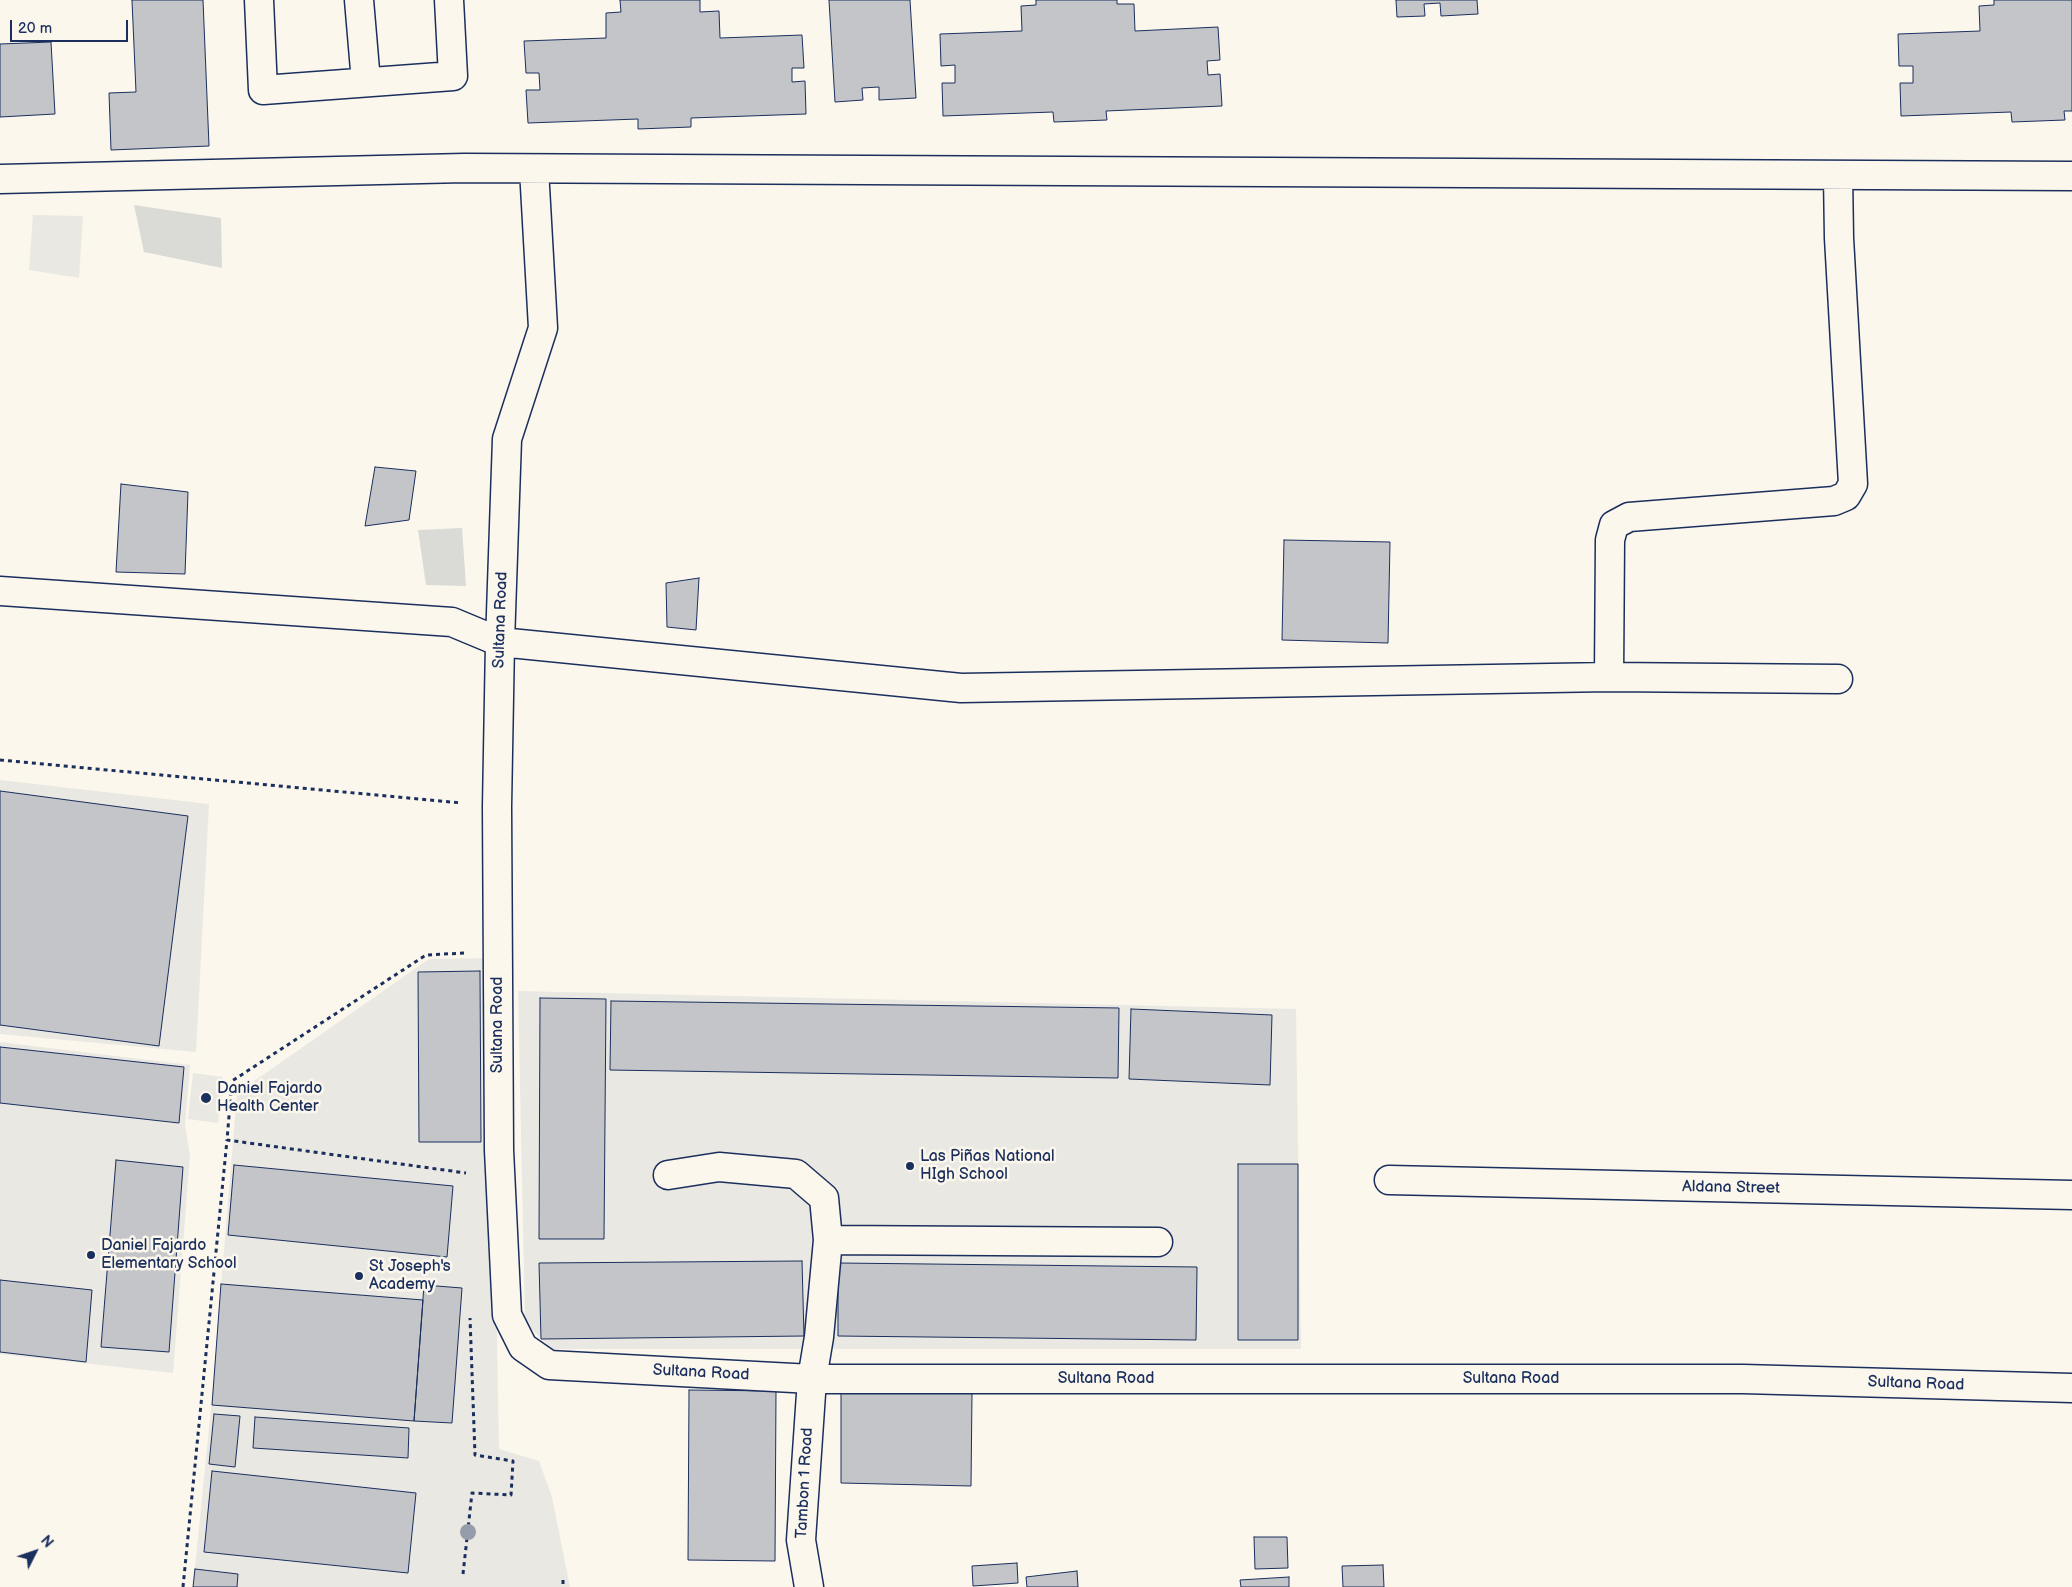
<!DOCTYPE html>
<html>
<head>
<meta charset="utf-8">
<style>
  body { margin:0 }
  #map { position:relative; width:2072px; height:1587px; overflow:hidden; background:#fbf7ec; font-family:"Balsamiq Sans",sans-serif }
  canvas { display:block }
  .north { position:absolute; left:10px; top:1527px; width:50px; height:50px; -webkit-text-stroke:4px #fbf7ec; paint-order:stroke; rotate:49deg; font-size:14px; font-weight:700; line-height:20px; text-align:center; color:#1b2f5e }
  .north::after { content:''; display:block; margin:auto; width:18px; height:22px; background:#1b2f5e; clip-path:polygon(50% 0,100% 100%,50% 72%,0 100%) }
  .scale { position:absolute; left:10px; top:20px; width:118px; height:22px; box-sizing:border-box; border:2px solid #1b2f5e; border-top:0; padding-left:6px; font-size:15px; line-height:18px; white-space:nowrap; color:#1b2f5e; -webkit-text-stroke:4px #fbf7ec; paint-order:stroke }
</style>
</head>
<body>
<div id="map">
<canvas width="2072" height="1587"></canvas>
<div class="north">N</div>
<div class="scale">20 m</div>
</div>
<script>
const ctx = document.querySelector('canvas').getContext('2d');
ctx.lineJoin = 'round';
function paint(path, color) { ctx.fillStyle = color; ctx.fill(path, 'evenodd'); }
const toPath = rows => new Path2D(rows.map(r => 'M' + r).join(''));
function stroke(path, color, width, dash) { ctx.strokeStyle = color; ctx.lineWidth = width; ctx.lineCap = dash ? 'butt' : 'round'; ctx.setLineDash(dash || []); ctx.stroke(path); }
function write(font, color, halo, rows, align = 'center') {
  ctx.font = font + ' "Balsamiq Sans",sans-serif'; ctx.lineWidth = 5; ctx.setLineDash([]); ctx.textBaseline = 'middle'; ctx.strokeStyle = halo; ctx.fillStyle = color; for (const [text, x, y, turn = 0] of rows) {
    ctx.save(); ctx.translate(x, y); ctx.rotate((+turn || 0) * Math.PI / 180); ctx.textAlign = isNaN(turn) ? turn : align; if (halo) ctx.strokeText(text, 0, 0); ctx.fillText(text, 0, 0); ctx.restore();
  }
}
const built = toPath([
  [33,215,83,216,79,278,29,270],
  [0,780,209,804,196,1052,0,1034],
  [490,958,499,1449,539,1461,552,1497,570,1587,193,1587,211,1408,237,1093,429,959],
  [518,991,1296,1009,1301,1349,551,1349,525,1322],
  [0,1042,190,1065,185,1125,190,1156,173,1373,0,1354],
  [193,1073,223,1077,218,1123,188,1119]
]);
const green = toPath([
  [134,205,221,218,222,268,144,252],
  [462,528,466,586,426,585,418,530]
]);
const building = toPath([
  [132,0,203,0,209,146,111,150,109,93,136,92,132,0],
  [620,0,700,0,700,12,719,11,720,38,802,35,804,68,792,68,792,82,805,81,806,114,691,118,691,127,638,129,638,119,528,123,526,90,540,90,539,73,526,73,524,41,606,38,606,13,621,12,620,0],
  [829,0,910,0,916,98,879,100,879,87,862,88,863,100,835,102,829,0],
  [1036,0,1117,0,1117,4,1134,4,1135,31,1218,27,1220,60,1207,61,1208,75,1220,74,1222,106,1106,111,1107,120,1054,122,1053,112,943,116,942,83,955,83,955,65,941,66,940,34,1022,31,1021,6,1036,5,1036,0],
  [1396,0,1477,0,1478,14,1441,16,1440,3,1424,4,1425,16,1397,17,1396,0],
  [1994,0,2072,0,2072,111,2064,111,2065,120,2012,122,2011,112,1901,116,1900,83,1913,83,1913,66,1899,66,1898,34,1980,31,1979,6,1994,5,1994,0],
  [51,42,55,114,0,117,0,44,51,42],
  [375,467,416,471,409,520,365,526,375,467],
  [121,484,188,492,185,574,116,572,121,484],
  [1284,540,1390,542,1388,643,1282,640,1284,540],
  [699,578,696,630,667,627,666,583,699,578],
  [0,791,188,816,159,1046,0,1025,0,791],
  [480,971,481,1142,419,1142,418,972,480,971],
  [540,998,606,999,604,1239,539,1239,540,998],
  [611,1001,1119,1008,1118,1078,610,1070,611,1001],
  [1131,1009,1272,1015,1270,1085,1129,1079,1131,1009],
  [0,1047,184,1067,179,1123,0,1103,0,1047],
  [116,1160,183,1167,169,1352,101,1347,116,1160],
  [1238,1164,1298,1164,1298,1340,1238,1340,1238,1164],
  [234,1165,453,1186,447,1257,228,1235,234,1165],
  [802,1261,804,1336,541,1339,539,1263,802,1261],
  [838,1263,1197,1267,1196,1340,838,1336,838,1263],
  [0,1280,92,1290,86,1362,0,1352,0,1280],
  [221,1284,423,1300,414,1421,212,1405,221,1284],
  [424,1285,462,1288,452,1423,414,1421,424,1285],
  [689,1390,776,1391,775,1561,688,1560,689,1390],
  [841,1391,972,1393,971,1486,841,1483,841,1391],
  [214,1414,240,1416,235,1467,209,1464,214,1414],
  [255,1417,409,1428,408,1458,253,1448,255,1417],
  [212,1471,416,1493,408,1573,204,1552,212,1471],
  [1254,1537,1287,1537,1288,1568,1255,1569,1254,1537],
  [1017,1563,1018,1583,973,1586,972,1566,1017,1563],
  [1383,1565,1384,1587,1343,1587,1342,1566,1383,1565],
  [195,1569,238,1574,237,1587,193,1587,195,1569],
  [1077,1571,1078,1587,1027,1587,1026,1577,1077,1571],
  [1289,1577,1289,1587,1241,1587,1240,1580,1289,1577]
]);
const path = toPath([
  [0,760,462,803],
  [464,953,426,955,232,1081,227,1140,466,1173],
  [463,1574,472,1493,511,1495,513,1461,475,1455,470,1318],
  [563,1580,563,1587],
  [183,1587,227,1140]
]);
const minor = toPath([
  [259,0,263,90,453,76,449,0],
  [359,0,366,82],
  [534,169,543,328,507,439,500,642,497,807,499,1150,507,1315,523,1347,549,1365,812,1379,1743,1379,2072,1388],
  [0,179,464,168,2072,176],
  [0,591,452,622,500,642,961,688,1609,677,1838,679],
  [1609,677,1610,540,1614,525,1629,517,1834,501,1846,496,1853,484,1839,238,1838,175],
  [668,1175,719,1167,796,1174,824,1198,828,1240,819,1337,812,1379,801,1540,809,1587],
  [1389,1180,2072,1195],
  [828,1240,1158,1242]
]);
const trees = [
  [468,1532]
];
const markers = [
  [206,1098,6,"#1b2f5e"],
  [910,1166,5,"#1b2f5e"],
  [91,1255,5,"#1b2f5e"],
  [359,1276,5,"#1b2f5e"]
];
const streetNames = [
  ["Sultana Road",501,620,-88],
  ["Sultana Road",498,1025,-90],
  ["Aldana Street",1731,1188,1],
  ["Sultana Road",701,1373,3],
  ["Sultana Road",1106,1379],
  ["Sultana Road",1511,1379],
  ["Sultana Road",1916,1384,2],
  ["Tambon 1 Road",805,1483,-87]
];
const poiNames = [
  ["Daniel Fajardo",217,1089],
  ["Health Center",217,1107],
  ["Las Piñas National",920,1157],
  ["HIgh School",920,1175],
  ["Daniel Fajardo",101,1246],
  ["Elementary School",101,1264],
  ["St Joseph's",369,1267],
  ["Academy",369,1285]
];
paint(built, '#eae8e2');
paint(green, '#dadad7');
paint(building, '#c3c5c9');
stroke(building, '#1b2f5e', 1);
stroke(minor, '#1b2f5e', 31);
stroke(path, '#1b2f5e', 3, [4, 4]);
stroke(minor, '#fbf7ec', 28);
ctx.fillStyle = '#959cab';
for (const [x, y] of trees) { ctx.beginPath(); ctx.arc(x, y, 8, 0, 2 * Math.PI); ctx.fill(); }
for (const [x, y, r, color] of markers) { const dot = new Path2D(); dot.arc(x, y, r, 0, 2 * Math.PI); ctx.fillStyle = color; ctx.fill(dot); stroke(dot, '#fbf7ec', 2); }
write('16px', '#1b2f5e', '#fbf7ec', streetNames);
write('16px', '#1b2f5e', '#fbf7ec', poiNames, 'left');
</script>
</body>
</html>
